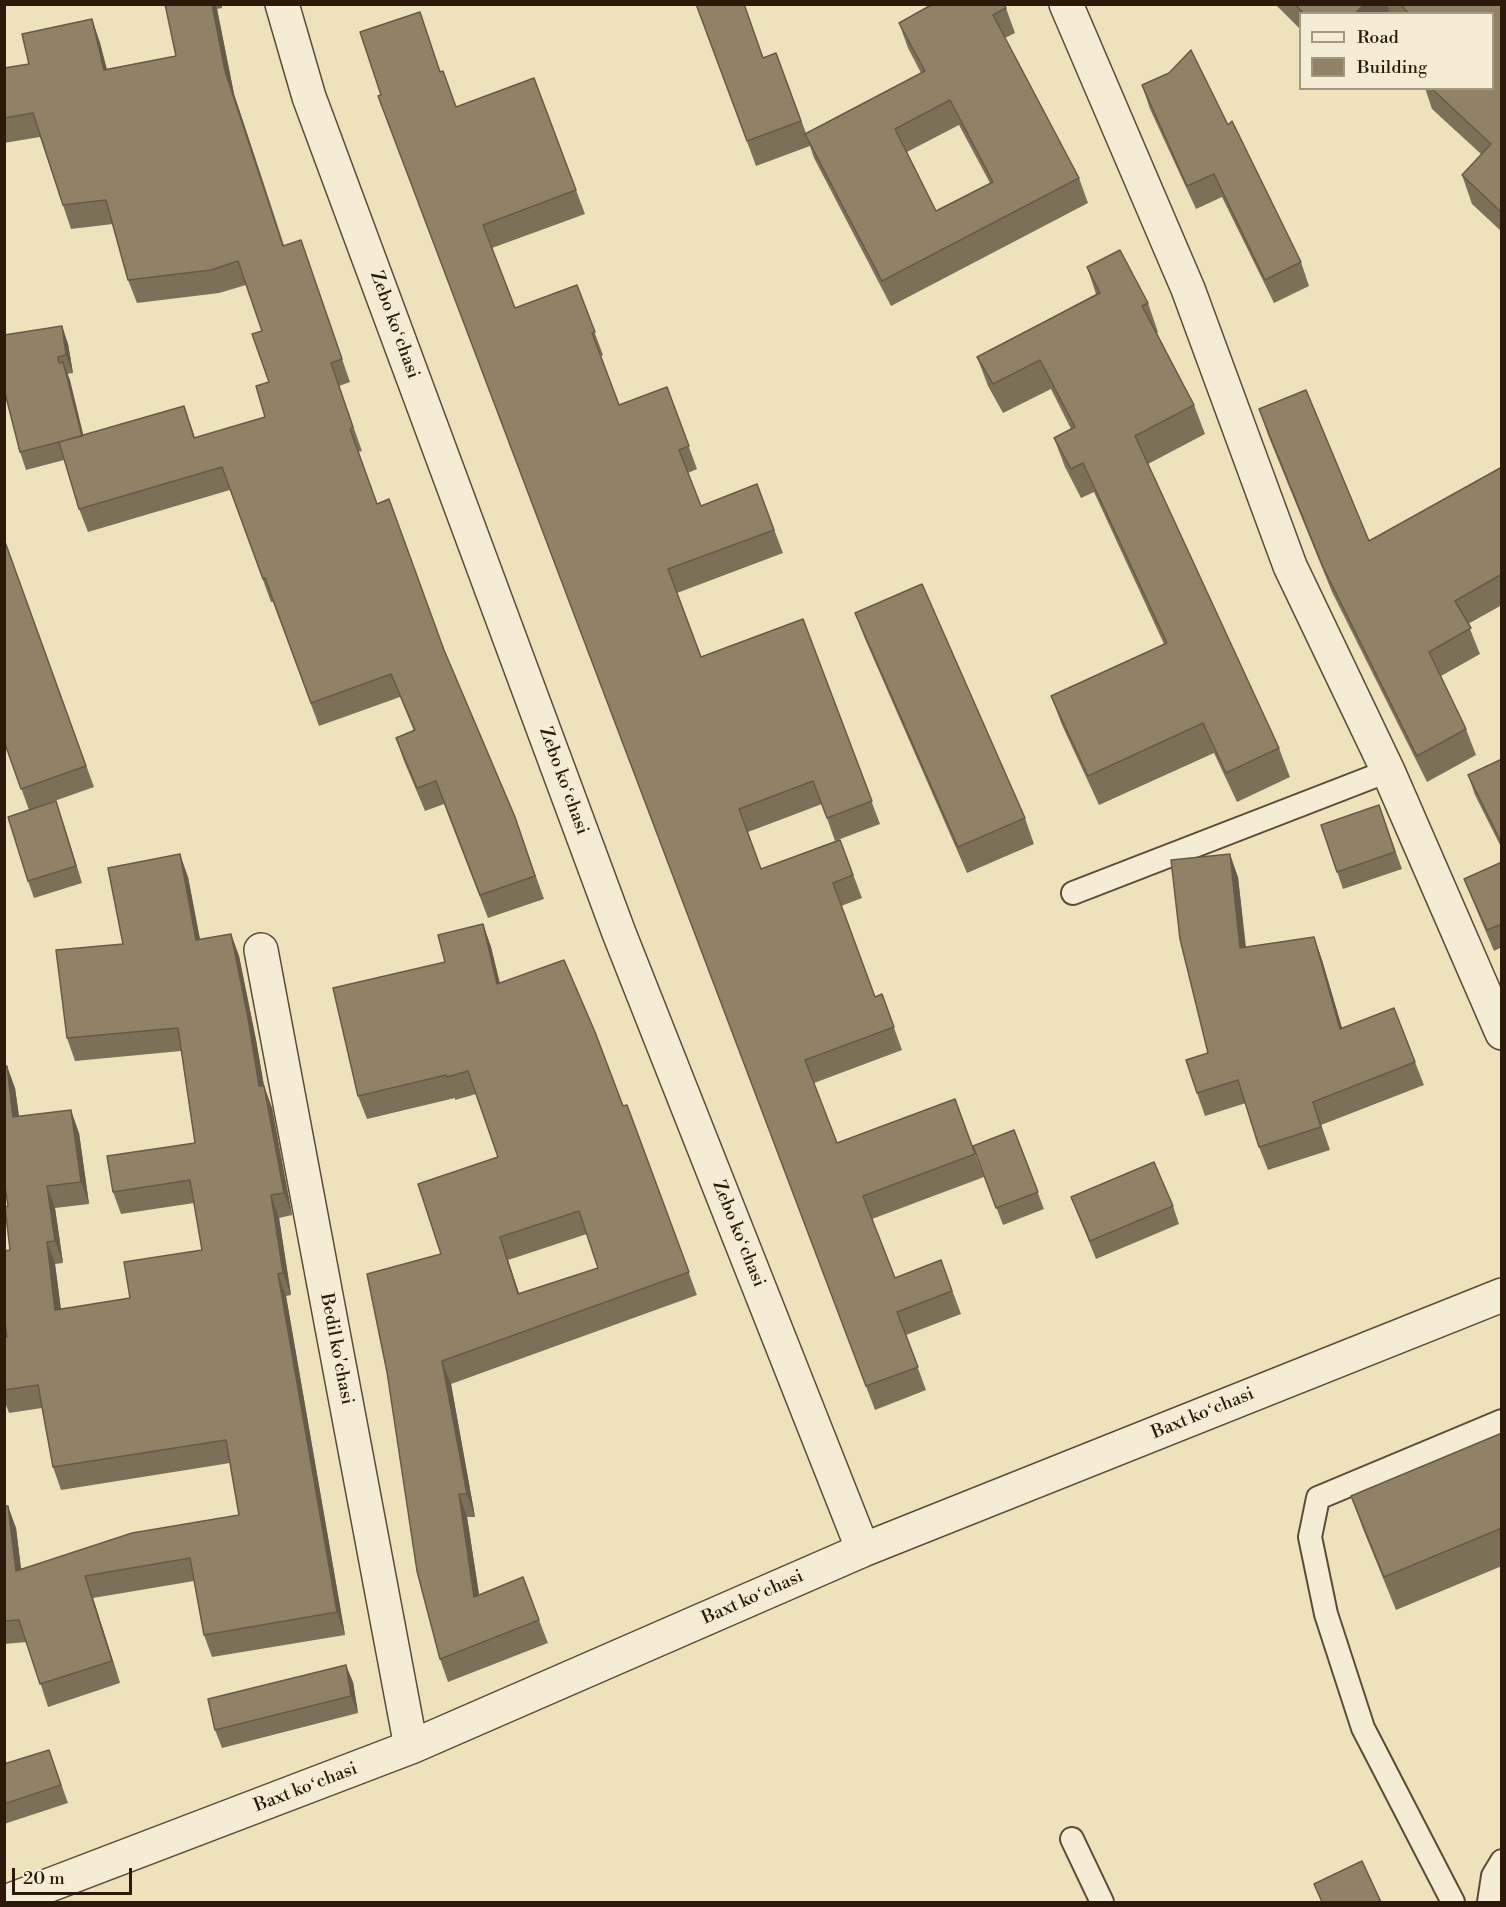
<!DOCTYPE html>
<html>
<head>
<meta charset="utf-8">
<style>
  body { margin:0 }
  #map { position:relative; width:1506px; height:1907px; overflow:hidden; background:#eee2bd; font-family:"Libre Bodoni",serif }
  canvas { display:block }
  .frame { position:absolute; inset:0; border:6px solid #2c1909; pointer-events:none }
  .legend { position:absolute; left:1299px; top:12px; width:195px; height:78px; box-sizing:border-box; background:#f4ecd4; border:2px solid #a49883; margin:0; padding:8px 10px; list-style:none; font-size:18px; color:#2c1909 }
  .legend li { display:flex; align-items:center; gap:12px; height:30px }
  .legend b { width:30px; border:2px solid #a49883 }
  .scale { position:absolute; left:12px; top:1868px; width:120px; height:27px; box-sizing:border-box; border:3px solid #2c1909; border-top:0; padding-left:8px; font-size:18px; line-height:21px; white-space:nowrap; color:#2c1909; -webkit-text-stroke:4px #f4ecd4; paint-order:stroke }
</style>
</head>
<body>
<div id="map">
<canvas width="1506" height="1907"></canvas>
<div class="frame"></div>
<ul class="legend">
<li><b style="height:8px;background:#f4ecd4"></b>Road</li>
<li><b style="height:16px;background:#918267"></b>Building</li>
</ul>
<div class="scale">20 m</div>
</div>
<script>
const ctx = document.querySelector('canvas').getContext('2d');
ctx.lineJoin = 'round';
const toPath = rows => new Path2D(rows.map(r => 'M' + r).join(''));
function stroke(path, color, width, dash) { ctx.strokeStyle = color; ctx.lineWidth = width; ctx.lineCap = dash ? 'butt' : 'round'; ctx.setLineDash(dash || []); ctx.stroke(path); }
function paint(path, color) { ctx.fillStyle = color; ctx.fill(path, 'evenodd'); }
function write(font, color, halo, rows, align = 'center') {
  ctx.font = font + ' "Libre Bodoni",serif'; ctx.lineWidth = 4.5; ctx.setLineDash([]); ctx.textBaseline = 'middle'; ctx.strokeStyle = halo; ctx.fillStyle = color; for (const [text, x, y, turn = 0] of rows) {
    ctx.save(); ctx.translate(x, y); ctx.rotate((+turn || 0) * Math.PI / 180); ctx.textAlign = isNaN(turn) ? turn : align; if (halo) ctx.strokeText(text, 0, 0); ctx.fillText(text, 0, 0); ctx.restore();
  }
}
const service = toPath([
  [1073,893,1388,771],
  [1072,1839,1102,1902],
  [1453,1902,1363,1728,1326,1614,1310,1537,1318,1498,1502,1421],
  [1489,1902,1493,1876,1502,1861]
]);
const minor = toPath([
  [282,4,309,97,619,933,863,1550],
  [1066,4,1188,289,1290,566,1388,771,1502,1033],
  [261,950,411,1747],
  [5,1902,411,1747,863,1550,1502,1295]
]);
const wall = toPath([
  [165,4,222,4,222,8,217,9,234,94,284,246,301,240,350,382,339,386,362,451,358,452,377,504,444,650,515,817,544,899,488,918,444,804,425,811,404,761,396,738,414,731,400,697,319,726,273,602,271,602,230,490,88,532,79,509,64,460,26,470,20,452,62,326,68,344,73,373,67,374,83,435,184,406,195,438,265,417,269,382,262,331,246,285,219,293,137,303,128,280,113,224,71,229,40,137,4,143,4,68,29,64,92,19,100,43,107,69,176,56],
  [696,4,763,58,776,53,806,133,921,73,908,48,899,23,1006,8,1015,33,1005,38,1079,178,1088,203,891,306,814,158,810,146,756,166],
  [959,125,990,183,936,211,907,152],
  [1275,4,1502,4,1502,232,1472,204,1462,175,1481,154,1432,109,1425,88,1492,88,1492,14,1300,14,1300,29],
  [441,72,456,107,534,78,585,214,492,248,515,308,577,285,603,355,601,356,619,405,667,387,697,469,688,473,701,506,757,484,783,553,677,593,701,657,803,619,880,824,835,841,840,840,862,898,841,906,875,997,882,994,902,1050,814,1083,837,1143,975,1154,984,1177,872,1219,895,1278,941,1260,961,1314,906,1335,926,1390,875,1410,378,96],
  [822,804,835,841,761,869,748,832],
  [1142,85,1228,125,1301,262,1309,286,1274,303,1222,197,1196,209,1150,109],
  [1087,267,1148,303,1158,332,1157,333,1194,405,1205,434,1148,464,1279,748,1290,777,1237,802,1214,753,1099,805,1062,725,1051,696,1164,644,1094,492,1081,498,1065,467,1054,438,1071,429,1051,389,1003,413,988,386,977,357,1096,294],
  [1259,409,1369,541,1502,467,1502,605,1468,624,1480,654,1441,676,1466,729,1476,755,1427,782,1332,592,1268,435],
  [4,539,94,787,29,810,56,801,82,883,34,898,28,881,29,810,4,741],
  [855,613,1025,818,1034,844,967,873,865,639],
  [1502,759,1502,849,1475,795,1468,775],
  [1379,805,1402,869,1343,889,1321,825],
  [1502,862,1502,947,1494,951,1472,899,1464,879],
  [188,877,200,939,231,934,239,956,256,1040,264,1086,272,1108,292,1215,279,1218,291,1295,286,1296,345,1635,212,1657,204,1635,194,1581,93,1598,120,1683,48,1707,27,1642,4,1644,4,1506,16,1528,21,1569,239,1515,230,1463,61,1490,53,1467,42,1408,9,1413,4,1400,4,1338,7,1337,10,1250,8,1206,15,1088,19,1116,79,1133,89,1204,55,1208,63,1263,55,1264,61,1310,130,1298,202,1250,194,1203,121,1214,113,1192,195,1143,181,1051,75,1061,67,1038,123,944],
  [1238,877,1246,947,1314,937,1322,960,1342,1028,1415,1062,1424,1085,1321,1125,1330,1150,1268,1170,1259,1147,1246,1103,1205,1116,1197,1093,1208,1053],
  [483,924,491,947,500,983,623,1106,627,1105,697,1295,451,1384,475,1517,467,1517,479,1595,539,1620,548,1643,448,1682,440,1659,441,1254,498,1157,476,1094,455,1100,455,1098,367,1119,358,1096,445,962],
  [587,1234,598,1268,519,1294,508,1260],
  [1014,1130,1044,1209,1003,1225,973,1146],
  [1071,1197,1173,1206,1179,1224,1096,1259],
  [1502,1433,1502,1566,1396,1610,1363,1529,1351,1496],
  [353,1682,358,1713,222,1748,215,1730],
  [49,1750,68,1803,4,1824,4,1764]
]);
const shadedWall = toPath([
  [212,4,215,4,217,9,234,94,292,269,225,71],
  [1364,4,1387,4,1390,14,1355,14],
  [92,19,100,43,112,93,104,70],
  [62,326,68,344,73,373,66,355],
  [63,362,70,380,88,454,82,437],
  [184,406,192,429,202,461,194,438],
  [56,801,62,819,82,883,76,866],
  [180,854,188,877,204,962,196,940],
  [1230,854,1238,877,1248,971,1240,948],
  [483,924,491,947,505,1007,497,984],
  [231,934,239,956,256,1040,264,1086,272,1108,292,1215,284,1193,259,1086],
  [1314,937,1322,960,1349,1052,1340,1029],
  [7,1066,15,1088,22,1139,13,1117],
  [1313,1102,1321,1125,1330,1150,1321,1127],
  [71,1110,79,1133,89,1204,81,1182],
  [47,1186,55,1208,63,1263,55,1241],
  [271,1195,279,1218,291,1295,283,1273],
  [500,1237,508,1260,527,1317,518,1294],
  [47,1242,55,1264,64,1333,55,1310],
  [278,1274,286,1296,345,1635,337,1612],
  [442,1361,451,1384,475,1517,467,1494],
  [459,1494,467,1517,483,1620,474,1597],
  [8,1506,16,1528,24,1593,16,1571],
  [85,1576,93,1598,120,1683,112,1661],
  [346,1665,353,1682,358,1713,351,1696]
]);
const building = toPath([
  [165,4,212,4,225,71,283,246,301,240,342,359,331,363,353,427,350,429,377,504,389,499,444,650,515,817,535,876,480,895,436,781,417,788,396,738,415,730,391,674,311,703,265,578,263,579,222,467,79,509,59,442,184,406,194,438,265,417,256,386,269,382,252,334,262,331,238,261,211,270,128,280,106,200,63,205,33,113,4,118,4,68,29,64,22,34,92,19,104,70,176,56,165,4],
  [696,4,744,4,763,58,776,53,801,121,747,141,696,4],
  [933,4,1004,4,1006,8,993,15,1079,178,882,281,805,134,925,71,899,23,933,4],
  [950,100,993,182,936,211,895,129,950,100],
  [1295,4,1364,4,1355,14,1304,14,1295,4],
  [1400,4,1502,4,1502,213,1462,175,1491,144,1431,88,1492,88,1492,14,1409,14,1400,4],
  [420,12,440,72,443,71,456,107,534,78,576,190,483,225,515,308,577,285,595,332,592,333,619,405,667,387,689,446,679,450,701,506,757,484,774,530,668,569,701,657,803,619,872,801,827,818,813,781,739,809,761,869,840,840,853,875,833,883,875,997,882,994,894,1027,805,1060,837,1143,955,1099,975,1154,863,1196,895,1278,941,1260,952,1291,897,1312,918,1367,866,1386,378,96,381,95,360,32,420,12],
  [1191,50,1228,125,1232,121,1301,262,1265,280,1214,174,1187,186,1142,85,1169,73,1191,50],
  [1120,250,1148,303,1142,306,1194,405,1135,436,1279,748,1226,773,1203,723,1088,776,1051,696,1167,643,1083,463,1071,469,1054,438,1075,427,1040,360,993,384,977,357,1100,293,1087,267,1120,250],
  [62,326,66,355,58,357,59,363,63,362,82,436,20,452,4,389,4,335,62,326],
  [1306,390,1369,541,1502,467,1502,574,1455,601,1471,628,1429,652,1466,729,1417,756,1323,567,1259,409,1306,390],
  [4,539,86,766,21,789,4,741,4,539],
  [922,584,1025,818,958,847,855,613,922,584],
  [1502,759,1502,844,1468,775,1502,759],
  [56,801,76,866,28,881,8,817,56,801],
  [1379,805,1395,852,1337,872,1321,825,1379,805],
  [180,854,196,940,231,934,248,1018,259,1086,264,1086,284,1193,271,1195,283,1273,278,1274,337,1612,204,1635,190,1558,85,1576,112,1661,40,1684,19,1620,4,1621,4,1506,8,1506,16,1571,132,1533,239,1515,226,1440,53,1467,38,1385,4,1390,4,1338,7,1337,4,1315,4,1251,10,1250,5,1207,8,1206,4,1180,4,1066,7,1066,13,1117,71,1110,81,1182,47,1186,55,1241,47,1242,55,1310,130,1298,124,1262,202,1250,190,1180,113,1192,107,1156,195,1143,178,1028,67,1038,56,950,123,944,108,868,180,854],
  [1230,854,1240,948,1314,937,1340,1029,1394,1008,1415,1062,1313,1102,1321,1127,1259,1147,1238,1080,1197,1093,1186,1060,1208,1053,1180,939,1171,860,1230,854],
  [1502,862,1502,924,1487,930,1464,879,1502,862],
  [483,924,497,984,564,960,595,1032,623,1106,627,1105,689,1272,442,1361,467,1494,459,1494,474,1597,523,1577,539,1620,440,1659,417,1571,387,1372,367,1274,441,1254,418,1184,498,1157,468,1071,447,1077,446,1075,358,1096,333,988,445,962,438,935,483,924],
  [579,1211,598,1268,518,1294,500,1237,579,1211],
  [1014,1130,1038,1192,996,1208,973,1146,1014,1130],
  [1154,1162,1173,1206,1090,1241,1071,1197,1154,1162],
  [1502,1433,1502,1528,1384,1577,1351,1496,1502,1433],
  [346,1665,351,1696,215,1730,208,1699,346,1665],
  [49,1750,61,1785,4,1804,4,1764,49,1750],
  [1362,1861,1381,1902,1322,1902,1314,1884,1362,1861]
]);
const streetNames = [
  ["Zebo koʻchasi",394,325,70],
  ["Zebo koʻchasi",563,781,70],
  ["Zebo koʻchasi",738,1234,68],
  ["Bedil ko'chasi",336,1349,79],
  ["Baxt koʻchasi",1203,1414,-22],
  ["Baxt koʻchasi",753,1598,-24],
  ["Baxt koʻchasi",306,1788,-21]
];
stroke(service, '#5c4b36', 26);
stroke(minor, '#5c4b36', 36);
stroke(service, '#f4ecd4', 22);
stroke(minor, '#f4ecd4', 33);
paint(wall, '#7d7059');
paint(shadedWall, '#665b48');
paint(building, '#918267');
stroke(building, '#665b48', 1.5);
write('18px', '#2c1909', '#f4ecd4', streetNames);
</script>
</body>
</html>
